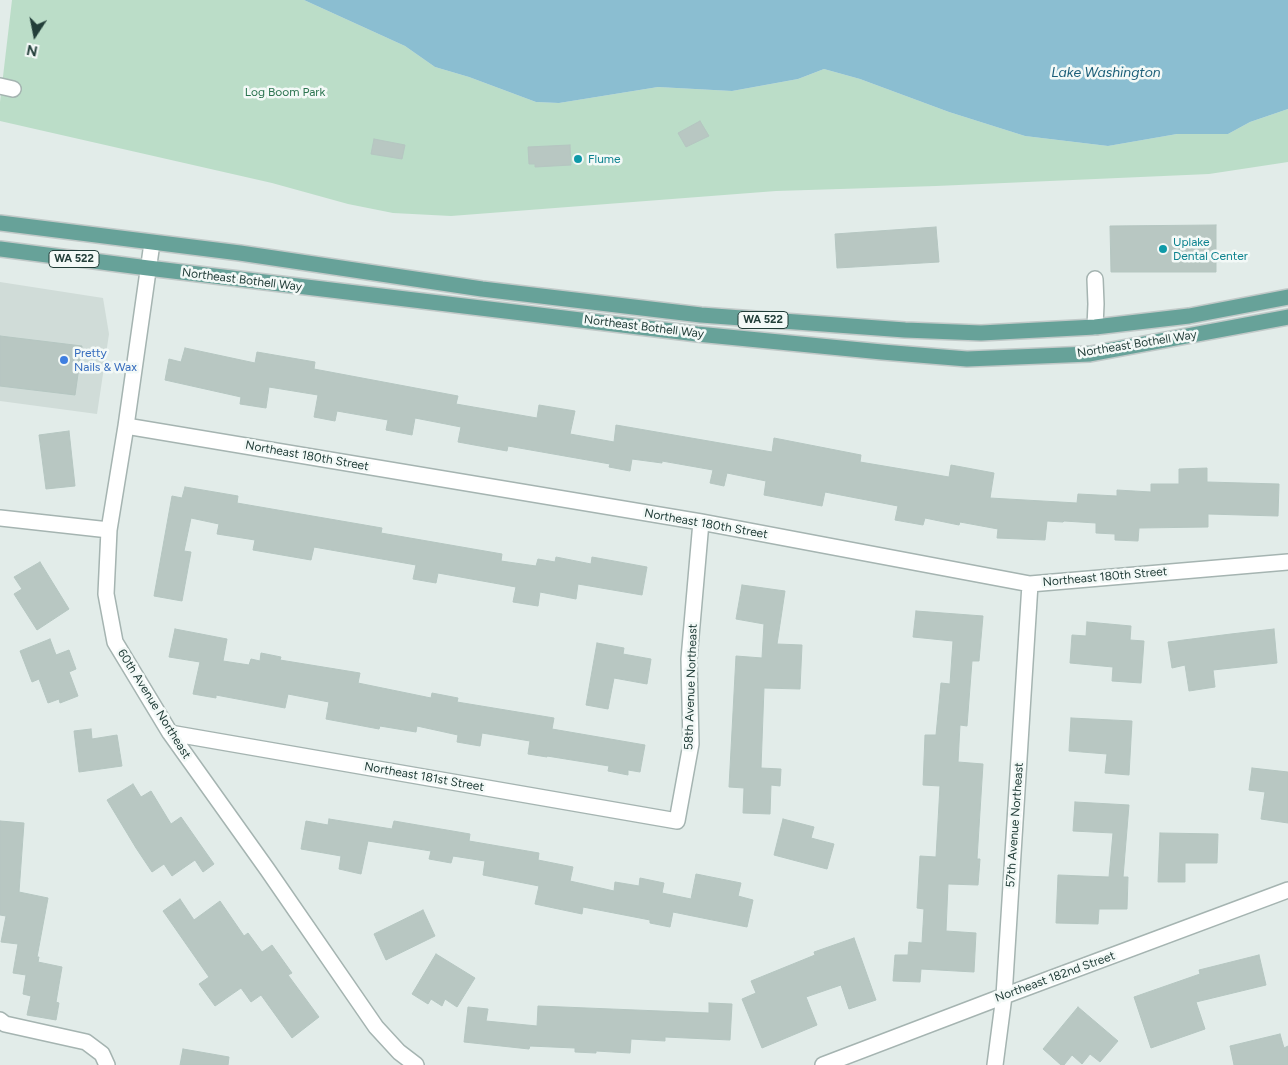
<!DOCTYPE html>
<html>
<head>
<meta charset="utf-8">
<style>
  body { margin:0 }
  #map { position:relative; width:1288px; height:1065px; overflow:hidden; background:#e2ece9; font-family:Figtree,sans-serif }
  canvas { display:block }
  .north { position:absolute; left:10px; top:10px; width:50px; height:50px; -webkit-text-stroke:4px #f3f9f7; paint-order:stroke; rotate:191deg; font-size:14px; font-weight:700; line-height:20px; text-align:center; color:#223e39 }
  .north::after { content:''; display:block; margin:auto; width:18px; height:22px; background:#223e39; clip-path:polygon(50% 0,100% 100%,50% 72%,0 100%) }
</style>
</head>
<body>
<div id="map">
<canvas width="1288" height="1065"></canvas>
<div class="north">N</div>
</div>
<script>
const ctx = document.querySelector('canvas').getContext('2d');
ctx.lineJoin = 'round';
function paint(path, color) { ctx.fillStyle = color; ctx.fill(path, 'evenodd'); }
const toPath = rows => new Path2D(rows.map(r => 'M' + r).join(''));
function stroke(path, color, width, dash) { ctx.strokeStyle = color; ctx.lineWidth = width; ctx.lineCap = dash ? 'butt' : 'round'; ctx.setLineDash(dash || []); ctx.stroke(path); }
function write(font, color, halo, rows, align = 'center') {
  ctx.font = font + ' Figtree,sans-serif'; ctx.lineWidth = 5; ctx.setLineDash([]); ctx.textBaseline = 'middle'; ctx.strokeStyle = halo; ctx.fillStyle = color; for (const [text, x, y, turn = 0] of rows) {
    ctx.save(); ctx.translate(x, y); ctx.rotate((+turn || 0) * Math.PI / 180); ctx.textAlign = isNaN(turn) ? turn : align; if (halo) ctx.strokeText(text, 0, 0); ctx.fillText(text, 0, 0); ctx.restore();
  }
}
const built = toPath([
  [0,282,103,298,109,334,97,414,0,401]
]);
const green = toPath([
  [12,0,304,0,405,46,435,67,469,77,536,102,559,103,658,87,732,91,798,79,824,69,860,79,949,112,1025,136,1108,146,1177,134,1228,134,1250,122,1288,109,1288,162,1209,174,936,186,776,191,451,216,393,213,348,204,272,183,0,121,0,102]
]);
const water = toPath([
  [304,0,1288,0,1288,109,1250,122,1228,134,1177,134,1108,146,1025,136,949,112,860,79,824,69,798,79,732,91,658,87,559,103,536,102,469,77,435,67,405,46]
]);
const building = toPath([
  [700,121,709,136,686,147,678,133,700,121],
  [374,139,405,145,402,159,371,154,374,139],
  [570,145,571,165,535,167,535,164,529,164,528,147,570,145],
  [1216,225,1216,272,1111,272,1110,226,1216,225],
  [936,227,939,262,837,268,835,234,936,227],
  [0,336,82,346,75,395,0,386,0,336],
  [185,348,255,363,257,352,315,362,314,369,458,396,456,404,537,418,539,405,575,411,570,434,614,442,616,425,772,452,774,438,861,455,860,462,949,477,951,465,994,473,990,498,1077,503,1078,494,1117,496,1117,490,1151,492,1151,484,1179,484,1179,469,1207,468,1207,482,1279,484,1278,516,1208,514,1208,527,1139,528,1138,541,1115,540,1115,534,1096,533,1096,523,1064,521,1063,522,1047,521,1045,540,997,538,998,529,960,522,959,525,925,518,923,525,895,520,898,506,825,492,822,506,764,495,766,481,727,473,724,486,710,483,713,470,662,461,662,463,632,459,630,471,609,467,610,464,508,446,507,451,458,442,461,427,415,418,412,435,386,430,388,420,337,411,335,421,314,417,318,395,269,387,266,408,240,404,241,397,165,380,169,359,181,362,185,348],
  [69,431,75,486,46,489,39,435,69,431],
  [185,487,238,496,237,503,382,528,381,533,502,554,501,561,536,566,538,559,555,562,556,557,591,564,592,557,647,567,642,595,578,584,576,599,540,592,538,606,513,602,516,587,438,573,436,583,413,579,416,565,314,547,311,560,253,550,255,540,217,534,219,524,191,518,184,551,191,552,182,601,154,596,172,496,182,498,185,487],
  [40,562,69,609,37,630,14,594,22,589,14,577,40,562],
  [742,585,785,591,777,644,802,645,800,689,764,688,761,768,781,769,780,786,771,785,770,814,743,813,744,788,729,787,736,656,762,658,764,624,736,619,742,585],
  [916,611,983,616,979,661,972,661,967,726,960,725,958,762,983,764,977,859,980,859,978,885,948,884,946,931,976,933,974,972,921,969,920,982,893,981,895,955,908,955,909,942,922,943,924,909,917,908,920,856,936,857,940,786,923,785,925,735,936,735,941,683,950,684,953,641,913,637,916,611],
  [1087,622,1131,626,1130,640,1144,641,1141,683,1112,681,1113,667,1070,663,1072,635,1086,636,1087,622],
  [175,629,227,639,223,661,249,665,251,659,260,661,261,653,281,657,280,660,360,673,358,683,431,698,432,693,458,698,457,702,554,718,552,729,645,745,640,772,628,770,628,775,608,771,609,766,547,756,547,757,528,754,530,741,482,733,480,746,457,742,458,735,417,726,416,732,380,726,379,729,326,719,329,702,288,694,285,708,216,695,216,698,193,694,200,662,169,657,175,629],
  [1274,629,1277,663,1213,670,1215,687,1189,691,1185,665,1172,668,1168,642,1231,634,1274,629],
  [50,639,56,655,69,650,76,669,69,672,78,696,60,703,59,699,48,703,39,679,32,682,20,651,50,639],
  [597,643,624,648,623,654,651,659,647,684,614,678,608,709,586,705,597,643],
  [1071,718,1132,721,1129,775,1105,773,1107,754,1069,751,1071,718],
  [91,729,92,739,117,735,122,766,79,772,74,731,91,729],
  [1252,768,1288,772,1288,823,1261,819,1265,792,1249,790,1252,768],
  [133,784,141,797,151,791,171,824,181,817,214,864,203,872,195,860,172,876,164,864,152,872,136,848,107,800,133,784],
  [1075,802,1129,805,1123,877,1128,877,1127,909,1099,909,1098,924,1056,923,1058,875,1109,877,1113,833,1073,831,1075,802],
  [329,819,392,829,394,821,470,834,469,841,539,853,538,860,573,867,570,881,614,891,615,882,639,886,640,878,664,883,662,893,691,899,696,874,741,883,738,896,753,900,747,927,673,912,670,927,650,923,650,920,583,907,582,914,535,904,539,886,483,875,485,861,453,856,451,863,429,859,431,851,368,841,361,874,339,869,341,856,301,849,306,821,328,825,329,819],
  [783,819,814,827,811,838,834,844,827,869,774,855,783,819],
  [0,821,24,823,19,892,48,898,37,957,39,957,38,962,62,967,56,1002,59,1003,56,1020,27,1015,31,996,23,994,26,975,13,973,18,944,1,942,6,916,0,915,0,821],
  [1160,833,1218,834,1217,863,1185,863,1185,882,1158,882,1160,833],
  [180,899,194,920,220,901,244,936,248,933,262,952,272,945,292,973,288,975,319,1017,292,1038,261,995,251,1002,241,988,215,1006,199,984,209,977,163,911,180,899],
  [423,910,435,936,386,960,374,934,423,910],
  [854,938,876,1000,849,1009,841,985,806,997,817,1025,762,1048,742,999,756,993,751,981,815,955,814,952,854,938],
  [436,954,475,978,457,1007,445,999,442,1006,431,999,428,1004,412,994,436,954],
  [1259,955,1266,985,1196,1002,1205,1029,1151,1048,1134,997,1200,974,1199,970,1259,955],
  [709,1003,732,1004,730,1040,665,1037,665,1041,631,1039,630,1053,596,1051,596,1053,575,1052,575,1048,530,1046,529,1049,464,1042,468,1007,488,1009,486,1021,537,1026,538,1006,709,1013,709,1003],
  [1078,1007,1118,1041,1100,1062,1090,1054,1082,1064,1072,1055,1064,1065,1061,1065,1043,1049,1078,1007],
  [1280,1034,1284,1048,1288,1046,1288,1065,1234,1065,1230,1046,1280,1034],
  [183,1049,229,1057,228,1065,180,1065,183,1049]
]);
const minor = toPath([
  [0,86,13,89],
  [152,243,126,426,109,530,106,594,115,642,170,733,267,869,376,1027,399,1052,416,1065],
  [1095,327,1096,304,1095,279],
  [126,426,701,522,1030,584,1288,562],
  [0,518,109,530],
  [170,733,677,821,691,744,689,659,701,522],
  [0,1020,5,1024,86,1042,102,1054,107,1065],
  [823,1065,1004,996,1288,890],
  [995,1065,1004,996,1030,584]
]);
const major = toPath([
  [0,223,240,253,482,289,701,315,905,330,981,333,1095,327,1189,316,1288,297],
  [0,249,148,268,697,334,882,352,967,359,1090,354,1288,317]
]);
const markers = [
  [578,159,5,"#0f9aa8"],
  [1163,249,5,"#0f9aa8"],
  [64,360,5,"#3f7fe0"]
];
const shields = [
  [74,259,50],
  [763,320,50]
];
const shieldNames = [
  ["WA 522",74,259],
  ["WA 522",763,320]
];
const parkNames = [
  ["Log Boom Park",285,92]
];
const cultureNames = [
  ["Flume",588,159],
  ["Uplake",1173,242],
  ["Dental Center",1173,256]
];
const streetNames = [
  ["Northeast Bothell Way",242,280,7],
  ["Northeast Bothell Way",644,327,7],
  ["Northeast Bothell Way",1137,344,-9],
  ["Northeast 180th Street",307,456,10],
  ["Northeast 180th Street",706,524,10],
  ["Northeast 180th Street",1105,577,-5],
  ["58th Avenue Northeast",691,687,-88],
  ["60th Avenue Northeast",154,704,58],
  ["Northeast 181st Street",424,777,10],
  ["57th Avenue Northeast",1015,825,-86],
  ["Northeast 182nd Street",1055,977,-20]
];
const shopNames = [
  ["Pretty",74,353],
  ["Nails & Wax",74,367]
];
const waterNames = [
  ["Lake Washington",1106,73]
];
paint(built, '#d0dcd8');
paint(green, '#bbddc8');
paint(water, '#8bbed1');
paint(building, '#b8c7c2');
stroke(building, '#b5c6c1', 1);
stroke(minor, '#a5b4b1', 18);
stroke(major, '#c1c9c8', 18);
stroke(minor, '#fff', 15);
stroke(major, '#67a299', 15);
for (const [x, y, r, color] of markers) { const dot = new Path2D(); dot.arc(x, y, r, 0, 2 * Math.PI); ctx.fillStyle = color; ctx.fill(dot); stroke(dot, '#f3f9f7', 2); }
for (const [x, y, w] of shields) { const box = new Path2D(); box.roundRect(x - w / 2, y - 8.5, w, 17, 4); ctx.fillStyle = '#f3f9f7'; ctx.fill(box); stroke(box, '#223e39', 1); }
write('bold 11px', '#223e39', null, shieldNames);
write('12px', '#2c7450', '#f3f9f7', parkNames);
write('12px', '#0d838f', '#f3f9f7', cultureNames, 'left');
write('12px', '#223e39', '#f3f9f7', streetNames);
write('12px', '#366cbe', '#f3f9f7', shopNames, 'left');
write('italic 14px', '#1c5f79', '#f3f9f7', waterNames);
</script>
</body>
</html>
